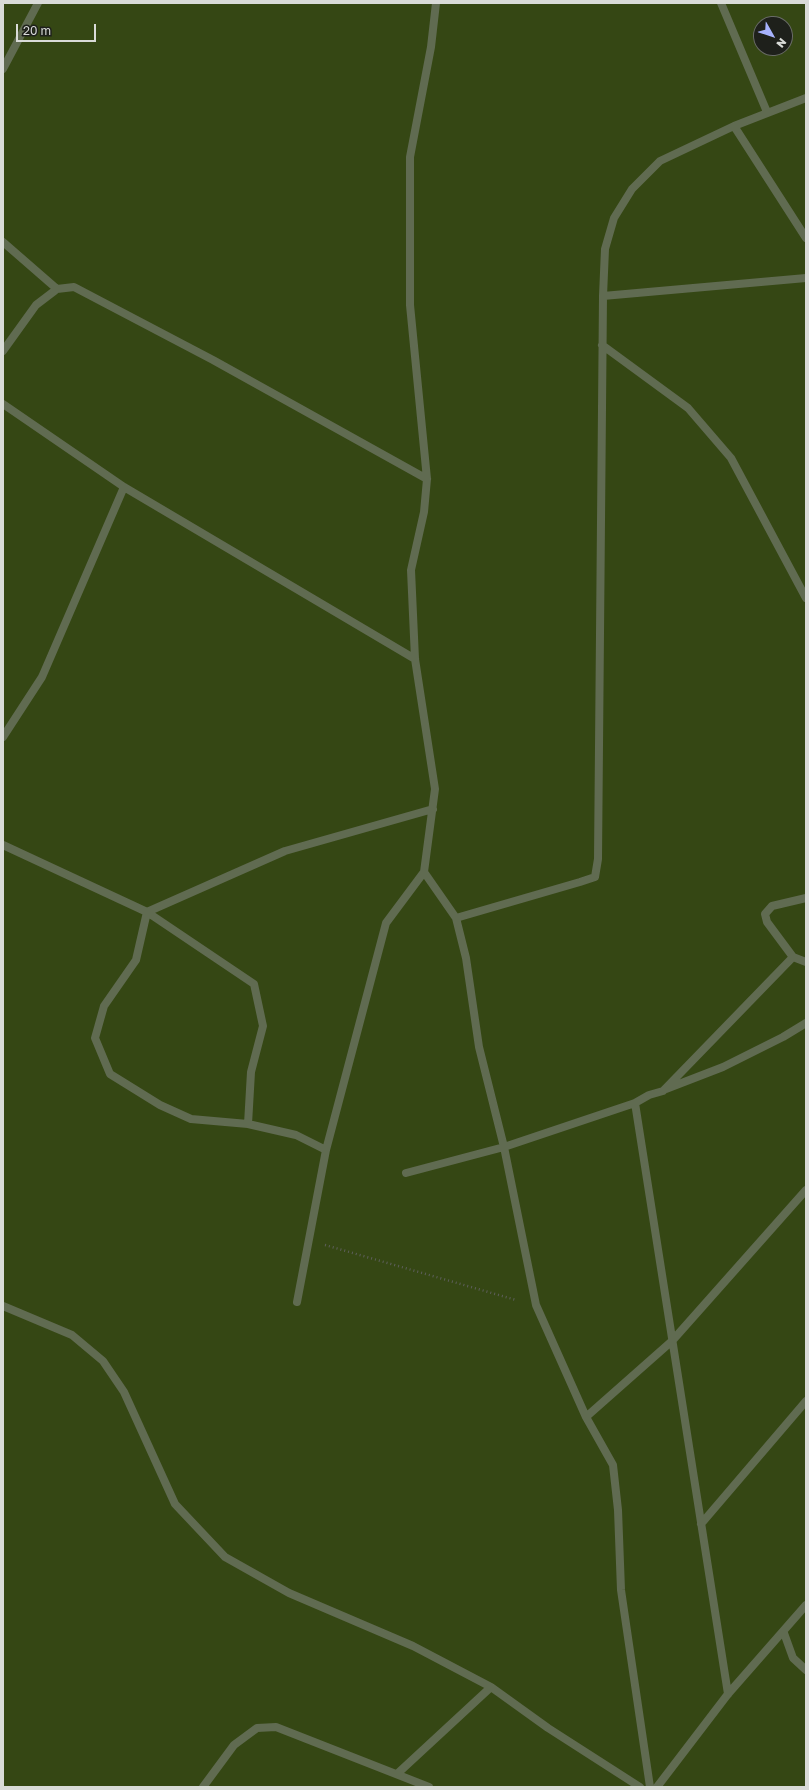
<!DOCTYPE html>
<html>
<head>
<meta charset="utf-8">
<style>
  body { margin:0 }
  #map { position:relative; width:809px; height:1790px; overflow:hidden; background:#1e201b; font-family:"Golos Text",sans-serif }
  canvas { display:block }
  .frame { position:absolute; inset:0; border:4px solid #d9dbd8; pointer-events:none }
  .north { position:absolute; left:753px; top:16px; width:40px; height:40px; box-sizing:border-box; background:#1e201b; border:1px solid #696b67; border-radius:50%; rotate:129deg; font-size:11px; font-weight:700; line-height:16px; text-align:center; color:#d9dbd8 }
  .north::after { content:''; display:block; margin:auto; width:14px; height:18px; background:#a6b1fc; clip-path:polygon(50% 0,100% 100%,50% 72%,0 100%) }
  .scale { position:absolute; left:16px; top:24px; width:80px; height:18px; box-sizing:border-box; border:2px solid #d9dbd8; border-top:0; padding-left:5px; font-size:12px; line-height:14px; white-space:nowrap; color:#d9dbd8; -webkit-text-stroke:3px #1e201b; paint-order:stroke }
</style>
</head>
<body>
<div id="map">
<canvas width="809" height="1790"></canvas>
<div class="frame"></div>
<div class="north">N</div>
<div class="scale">20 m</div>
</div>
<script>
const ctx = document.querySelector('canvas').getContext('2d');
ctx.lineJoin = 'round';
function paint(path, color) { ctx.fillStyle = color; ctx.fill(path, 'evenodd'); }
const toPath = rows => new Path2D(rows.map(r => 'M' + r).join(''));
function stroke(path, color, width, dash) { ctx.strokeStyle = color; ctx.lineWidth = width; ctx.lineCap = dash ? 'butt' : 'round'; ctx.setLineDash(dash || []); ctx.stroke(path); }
const green = toPath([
  [3,3,806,3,806,1787,3,1787],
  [761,24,785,24,785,48,761,48]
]);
const path = toPath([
  [325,1245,516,1300]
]);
const street = toPath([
  [436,3,431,47,410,157,410,305,427,479,424,512,411,570,415,659,435,789,424,872,456,918,466,958,479,1047,504,1147,536,1305,586,1417,613,1465,618,1510,621,1590,650,1787],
  [721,3,767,112],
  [3,69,38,3],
  [734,126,806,238],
  [3,242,57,289],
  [603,296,806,278],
  [602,345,688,408,731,458,806,598],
  [3,351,36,305,57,289,74,287,213,360,427,479],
  [3,404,124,487,415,659],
  [3,737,42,677,124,487],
  [3,845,147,912,254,984,263,1026,251,1072,248,1124],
  [456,918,580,882,595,877,598,859,603,296,605,249,614,218,632,189,660,161,734,126,806,98],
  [793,957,767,922,765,914,772,906,806,898],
  [666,1089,723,1067,783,1037,806,1023],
  [326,1150,296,1135,248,1124,191,1119,160,1105,110,1074,95,1038,104,1006,136,960,147,912,285,851,433,809],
  [406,1173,504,1147,635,1103],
  [297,1302,326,1150,386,923,424,872],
  [3,1306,72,1335,103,1361,124,1392,175,1504,225,1557,289,1593,413,1646,491,1687,548,1728,640,1787],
  [586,1417,672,1341,806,1190],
  [701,1524,806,1401],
  [784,1633,793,1658,806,1670],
  [728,1694,635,1103,649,1095,663,1091,793,957,806,962],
  [397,1774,491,1687],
  [203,1787,234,1745,257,1728,276,1727,429,1787],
  [657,1787,728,1694,806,1605]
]);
paint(green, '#354714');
stroke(path, '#5d5f5a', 2.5, [1, 3]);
stroke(street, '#606b51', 8);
</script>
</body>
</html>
